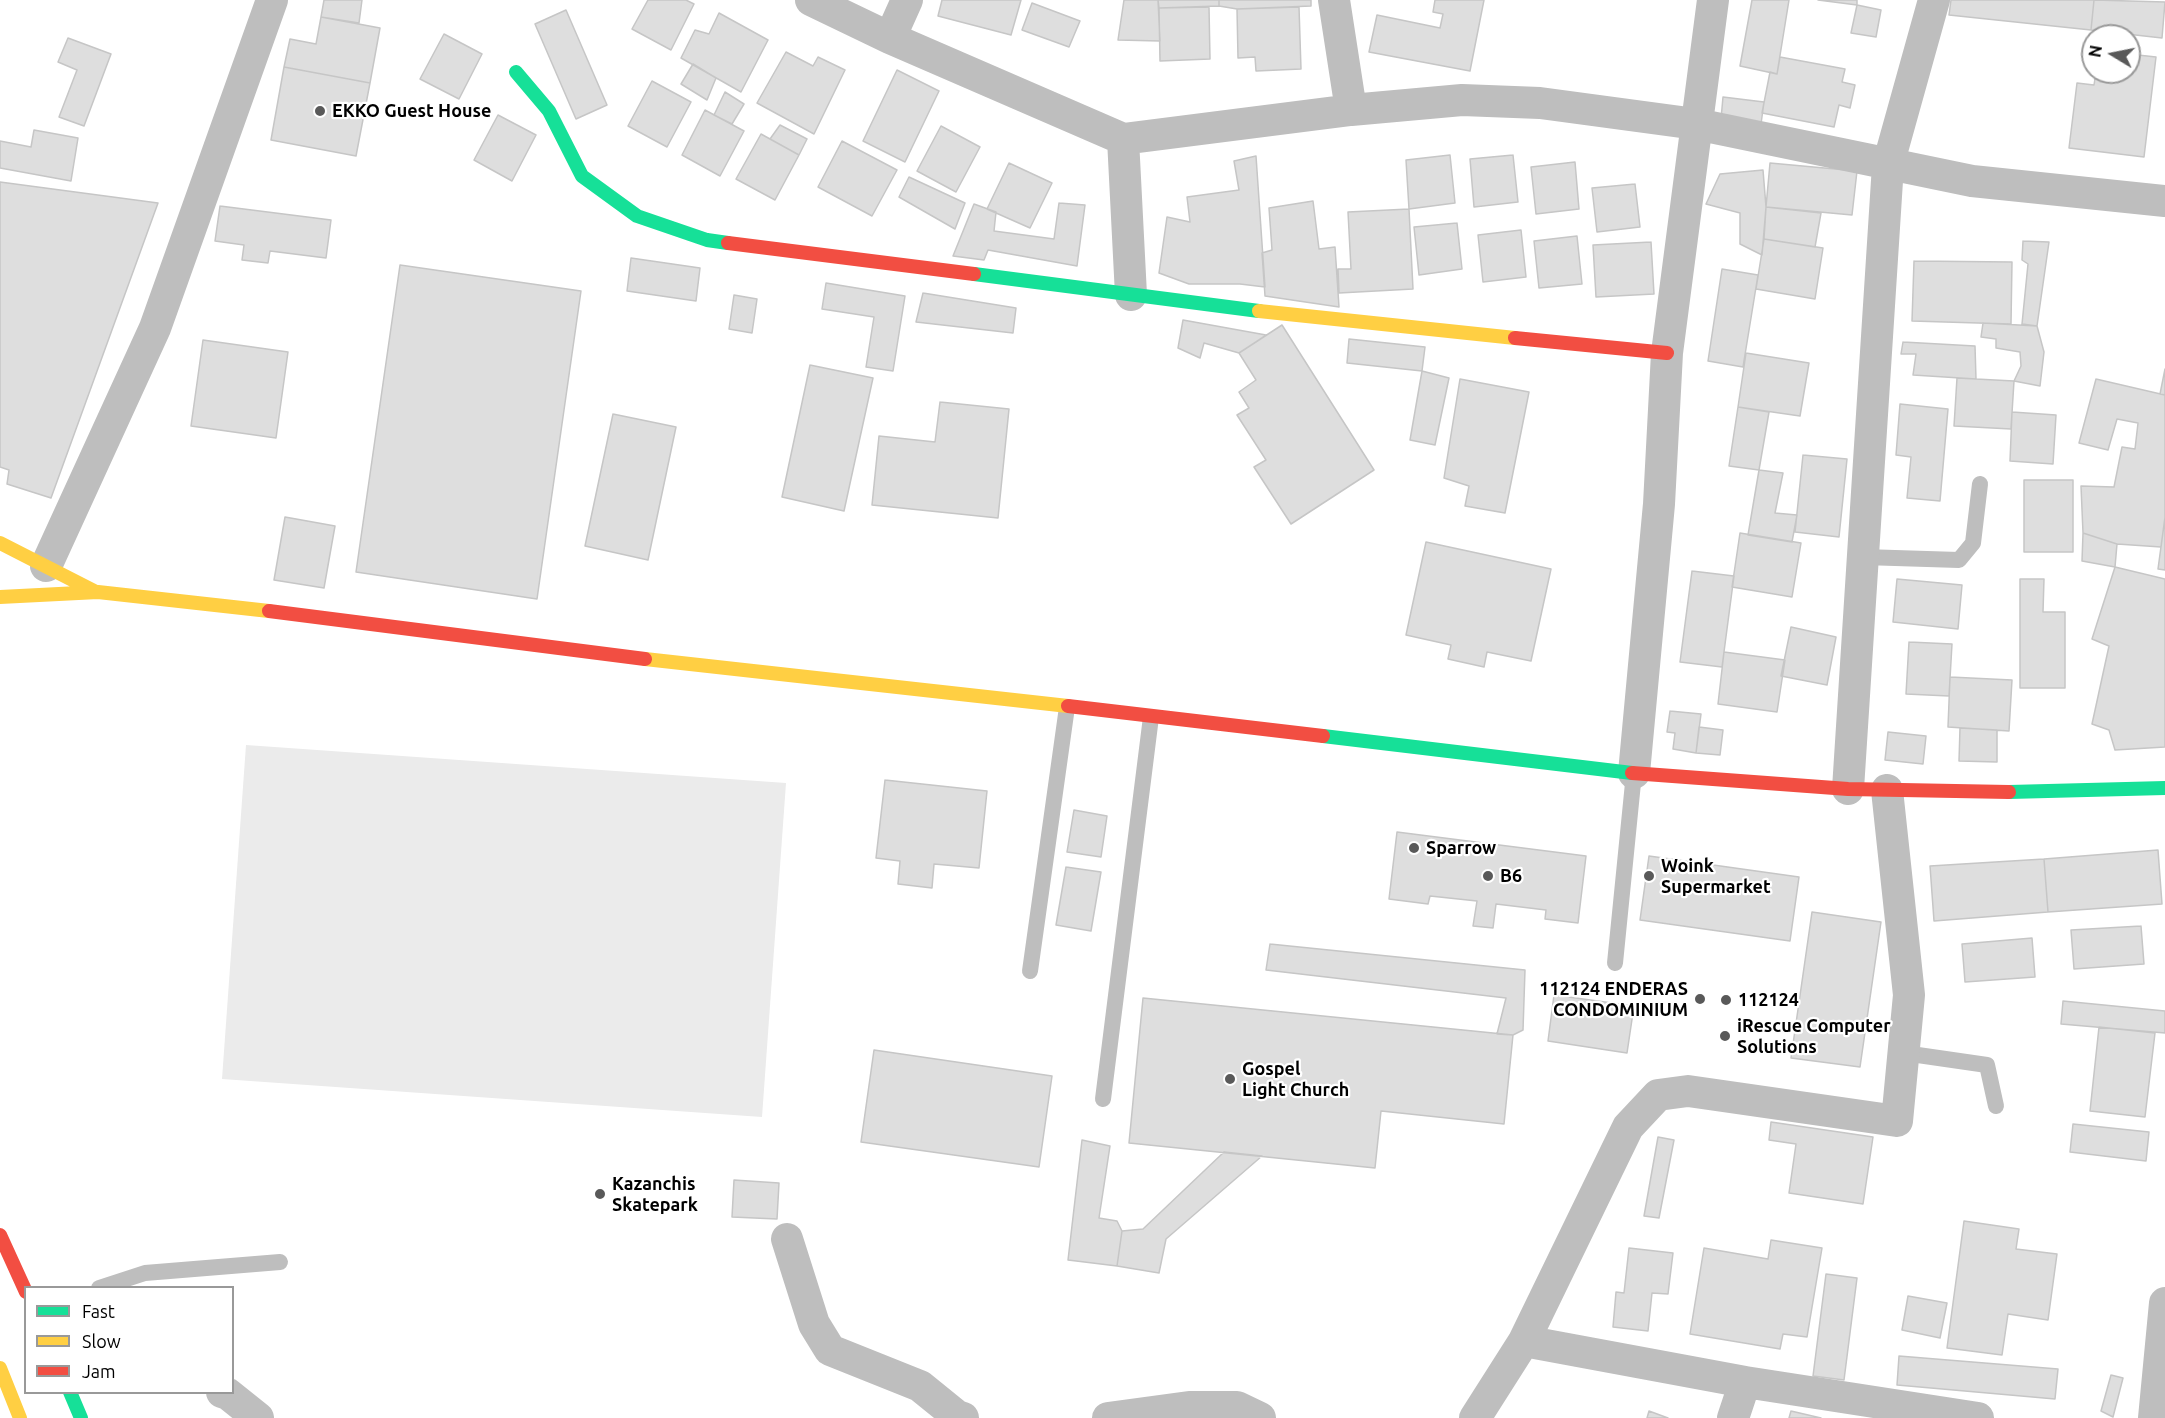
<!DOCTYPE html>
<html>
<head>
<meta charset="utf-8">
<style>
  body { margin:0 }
  #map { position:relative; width:2165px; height:1418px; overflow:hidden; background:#fff; font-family:Ubuntu,sans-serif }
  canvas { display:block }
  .legend { position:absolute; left:24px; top:1286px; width:210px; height:108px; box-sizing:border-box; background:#fff; border:2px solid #999; margin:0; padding:8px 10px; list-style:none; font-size:18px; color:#000 }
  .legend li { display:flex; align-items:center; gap:12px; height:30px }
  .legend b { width:30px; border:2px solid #999 }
  .north { position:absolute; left:2081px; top:24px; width:60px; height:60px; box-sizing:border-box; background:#fff; border:2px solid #999; border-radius:50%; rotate:280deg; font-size:16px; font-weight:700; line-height:24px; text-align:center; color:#000 }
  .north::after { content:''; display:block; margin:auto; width:21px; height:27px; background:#595959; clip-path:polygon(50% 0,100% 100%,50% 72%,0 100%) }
</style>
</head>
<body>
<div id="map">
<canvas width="2165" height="1418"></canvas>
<ul class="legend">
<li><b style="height:8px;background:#16e098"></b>Fast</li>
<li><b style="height:8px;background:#ffcf43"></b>Slow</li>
<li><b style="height:8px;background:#f24e42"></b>Jam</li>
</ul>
<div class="north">N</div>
</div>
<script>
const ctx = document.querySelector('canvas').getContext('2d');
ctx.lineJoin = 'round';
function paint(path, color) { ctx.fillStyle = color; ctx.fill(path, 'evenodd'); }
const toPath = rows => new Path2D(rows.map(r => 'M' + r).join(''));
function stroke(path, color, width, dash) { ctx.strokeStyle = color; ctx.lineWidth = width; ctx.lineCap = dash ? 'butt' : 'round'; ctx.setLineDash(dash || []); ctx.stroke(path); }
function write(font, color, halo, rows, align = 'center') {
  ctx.font = font + ' Ubuntu,sans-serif'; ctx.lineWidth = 4.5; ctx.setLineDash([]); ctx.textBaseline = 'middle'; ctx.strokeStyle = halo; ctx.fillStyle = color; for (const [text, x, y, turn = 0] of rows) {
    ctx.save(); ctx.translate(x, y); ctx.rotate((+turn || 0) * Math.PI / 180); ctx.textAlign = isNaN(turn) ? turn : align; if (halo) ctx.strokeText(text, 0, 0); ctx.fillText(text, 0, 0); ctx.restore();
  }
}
const green = toPath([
  [246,745,786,783,762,1117,222,1079]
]);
const building = toPath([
  [324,0,362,0,359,23,321,17,324,0],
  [648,0,686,0,694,4,671,50,632,29,648,0],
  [942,0,1021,0,1011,35,938,16,942,0],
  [1124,0,1158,0,1160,41,1118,40,1124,0],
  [1158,0,1219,0,1219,6,1159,8,1158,0],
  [1219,0,1311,0,1311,6,1237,9,1219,6,1219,0],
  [1435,0,1484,0,1470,71,1369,52,1377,15,1440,28,1443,14,1433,12,1435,0],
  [1752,0,1789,0,1777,74,1740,66,1752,0],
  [1818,0,1857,0,1857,5,1818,0],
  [1951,0,2094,0,2091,30,1949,15,1951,0],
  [2094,0,2165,2,2162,38,2091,30,2094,0],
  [1032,3,1080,21,1069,47,1022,30,1032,3],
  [1857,5,1881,10,1876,37,1851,33,1857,5],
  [1209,7,1210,59,1160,61,1159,8,1209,7],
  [1299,7,1301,69,1256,71,1255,57,1238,58,1237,9,1299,7],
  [566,10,607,105,576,119,535,24,566,10],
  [719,13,768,40,741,92,681,58,695,30,709,34,719,13],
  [321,17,380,28,370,83,284,67,290,39,316,44,321,17],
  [444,34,482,54,459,99,420,79,444,34],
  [68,38,111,54,84,126,59,117,77,70,58,62,68,38],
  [786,52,813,66,818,57,845,70,814,134,757,103,786,52],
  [2129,54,2156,57,2144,157,2069,148,2077,83,2094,85,2096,72,2129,72,2129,54],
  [1780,57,1845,69,1842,82,1855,85,1850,108,1839,105,1834,127,1762,113,1770,72,1777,74,1780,57],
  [693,64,716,78,707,100,681,84,693,64],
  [284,67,370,83,356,156,271,140,284,67],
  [897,70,939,91,905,162,863,141,897,70],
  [652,81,691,102,667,147,628,126,652,81],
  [725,92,744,104,732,124,714,115,725,92],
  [1723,97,1764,102,1761,124,1721,119,1723,97],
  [705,110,744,131,720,176,682,155,705,110],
  [498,115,536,135,512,181,474,160,498,115],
  [780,125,807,139,799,155,770,139,780,125],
  [941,126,980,147,956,192,917,171,941,126],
  [34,130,78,138,71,181,0,168,0,141,31,147,34,130],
  [761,134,799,155,775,200,736,179,761,134],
  [842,141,897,170,872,216,818,187,842,141],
  [1450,155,1455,203,1409,209,1406,160,1450,155],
  [1513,155,1518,202,1474,207,1470,159,1513,155],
  [1256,156,1265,287,1240,284,1189,284,1159,273,1167,217,1190,222,1187,197,1239,190,1234,161,1256,156],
  [1575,162,1579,209,1536,214,1531,167,1575,162],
  [1009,163,1052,183,1030,228,987,209,1009,163],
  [1770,163,1857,171,1852,215,1766,207,1770,163],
  [1763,170,1766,207,1762,255,1740,244,1740,213,1706,204,1720,174,1763,170],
  [909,177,965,203,955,229,899,197,909,177],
  [0,182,158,203,51,498,7,484,9,470,0,467,0,182],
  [1635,184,1640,227,1597,232,1592,188,1635,184],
  [1313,201,1319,249,1335,247,1339,307,1265,296,1262,253,1272,250,1269,208,1313,201],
  [1059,203,1085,205,1077,266,988,250,984,260,953,256,974,204,996,212,994,231,1054,239,1059,203],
  [220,206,331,220,326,258,270,251,268,263,242,260,244,245,215,241,220,206],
  [1766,207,1821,213,1815,247,1764,239,1766,207],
  [1409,209,1413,289,1339,293,1338,269,1351,269,1348,212,1409,209],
  [1457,223,1462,269,1419,275,1414,227,1457,223],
  [1521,230,1526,277,1483,282,1478,235,1521,230],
  [1577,236,1582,284,1539,288,1534,241,1577,236],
  [1764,239,1823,248,1815,299,1756,289,1764,239],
  [2023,241,2049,242,2037,326,2022,324,2028,264,2022,260,2023,241],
  [1651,242,1654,294,1596,297,1593,245,1651,242],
  [631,258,700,268,696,301,627,291,631,258],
  [1914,261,2012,262,2011,324,1912,321,1914,261],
  [400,265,581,291,537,599,356,572,400,265],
  [1722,269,1758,275,1743,367,1708,361,1722,269],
  [826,283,905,296,893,371,866,367,874,317,822,309,826,283],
  [923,293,1016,308,1013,333,916,322,923,293],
  [734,295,757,299,752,333,729,329,734,295],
  [1183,320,1266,335,1239,353,1204,343,1200,358,1178,348,1183,320],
  [1983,323,2037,326,2044,352,2040,386,2014,381,2021,366,2020,352,1996,348,1996,339,1981,337,1983,323],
  [1282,325,1374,470,1291,524,1254,467,1266,460,1237,415,1249,408,1239,392,1256,380,1239,353,1282,325],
  [1349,339,1425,347,1422,371,1347,363,1349,339],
  [203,340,288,352,276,438,191,426,203,340],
  [1903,342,1975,346,1976,379,1913,375,1916,354,1901,354,1903,342],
  [1746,353,1809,363,1800,416,1738,407,1746,353],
  [810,365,873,378,844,511,782,497,810,365],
  [2165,369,2165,395,2160,394,2165,369],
  [1422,371,1449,378,1435,445,1410,440,1422,371],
  [1957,378,2014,381,2011,429,1954,426,1957,378],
  [1460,379,1529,392,1505,513,1465,506,1469,486,1444,478,1460,379],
  [2096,379,2165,395,2165,517,2161,547,2117,544,2083,533,2081,486,2114,487,2122,447,2135,449,2138,423,2117,419,2108,450,2079,443,2096,379],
  [940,402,1009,409,998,518,872,505,879,436,935,442,940,402],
  [1900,404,1948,409,1940,501,1907,498,1911,457,1896,455,1900,404],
  [1738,407,1769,412,1759,470,1729,466,1738,407],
  [2012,412,2056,415,2053,464,2010,461,2012,412],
  [613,414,676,427,648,560,585,546,613,414],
  [1803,455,1847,459,1839,537,1795,532,1803,455],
  [1759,470,1783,473,1775,513,1797,515,1792,542,1748,535,1759,470],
  [2024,480,2073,480,2073,552,2024,552,2024,480],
  [285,517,335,526,324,588,274,580,285,517],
  [2165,517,2165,570,2158,569,2165,517],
  [1740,533,1801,543,1792,597,1732,587,1740,533],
  [2083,533,2117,544,2115,567,2082,561,2083,533],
  [1426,542,1551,569,1531,661,1487,652,1484,667,1448,659,1451,645,1406,635,1426,542],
  [2115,567,2165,579,2165,747,2115,750,2109,730,2092,724,2109,646,2092,639,2115,567],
  [1692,571,1734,576,1722,667,1680,662,1692,571],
  [1897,579,1962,585,1958,629,1893,622,1897,579],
  [2020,579,2044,579,2043,612,2065,612,2065,688,2020,688,2020,579],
  [1791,627,1836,637,1827,685,1781,676,1791,627],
  [1909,642,1952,644,1949,696,1906,694,1909,642],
  [1724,652,1785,660,1777,712,1718,704,1724,652],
  [1950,677,2012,680,2009,731,1948,727,1950,677],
  [1670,711,1701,714,1696,753,1673,749,1675,733,1667,732,1670,711],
  [1699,727,1723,730,1720,755,1696,753,1699,727],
  [1960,728,1997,730,1997,762,1959,761,1960,728],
  [1888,732,1926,736,1923,764,1885,760,1888,732],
  [885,780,987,791,979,868,934,864,932,888,898,884,900,861,876,858,885,780],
  [1074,810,1107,816,1101,857,1067,852,1074,810],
  [1397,832,1586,856,1578,923,1545,919,1546,910,1496,904,1493,928,1473,926,1477,901,1430,896,1428,904,1389,899,1397,832],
  [2158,850,2162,904,2048,912,2044,859,2158,850],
  [1649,856,1799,877,1790,941,1640,920,1649,856],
  [2044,859,2048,912,1934,921,1930,866,2044,859],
  [1066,867,1101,872,1091,931,1056,925,1066,867],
  [1812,912,1881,922,1860,1067,1791,1058,1812,912],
  [2141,926,2144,964,2074,969,2071,930,2141,926],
  [2032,938,2035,977,1965,982,1962,944,2032,938],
  [1270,944,1525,970,1523,1030,1513,1035,1497,1034,1506,998,1266,970,1270,944],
  [1554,995,1634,1006,1627,1053,1548,1041,1554,995],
  [1143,998,1513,1035,1504,1124,1381,1111,1375,1168,1129,1143,1143,998],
  [2063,1001,2165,1011,2165,1033,2061,1024,2063,1001],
  [2099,1027,2155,1033,2145,1117,2090,1111,2099,1027],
  [874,1050,1052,1076,1039,1167,861,1142,874,1050],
  [1771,1122,1873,1137,1863,1204,1789,1193,1796,1144,1769,1140,1771,1122],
  [2073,1124,2149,1132,2146,1161,2070,1152,2073,1124],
  [1658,1137,1674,1140,1659,1218,1644,1216,1658,1137],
  [1082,1140,1110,1146,1099,1218,1117,1221,1122,1231,1117,1266,1068,1260,1082,1140],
  [1224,1152,1262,1156,1166,1239,1159,1273,1117,1266,1122,1231,1143,1229,1224,1152],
  [734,1180,779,1183,777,1219,732,1217,734,1180],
  [1964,1221,2019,1229,2016,1249,2057,1254,2048,1320,2008,1314,2002,1355,1947,1348,1964,1221],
  [1771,1240,1822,1248,1807,1337,1783,1334,1780,1349,1690,1334,1704,1248,1768,1259,1771,1240],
  [1629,1248,1673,1253,1668,1294,1652,1293,1648,1331,1613,1327,1616,1292,1624,1293,1629,1248],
  [1826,1274,1857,1278,1844,1380,1813,1376,1826,1274],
  [1908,1296,1947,1303,1940,1338,1902,1330,1908,1296],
  [1899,1356,2058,1369,2055,1399,1897,1385,1899,1356],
  [2111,1375,2123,1378,2113,1417,2101,1411,2111,1375],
  [1649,1411,1668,1418,1647,1418,1649,1411],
  [1791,1411,1821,1418,1789,1418,1791,1411]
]);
const lane = toPath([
  [1863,557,1959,560,1973,543,1980,484],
  [1615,963,1634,773],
  [1030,971,1067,707],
  [1904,1053,1987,1065,1996,1106],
  [1103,1099,1151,717],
  [99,1288,145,1273,280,1262]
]);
const street = toPath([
  [811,0,890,38,1123,139,1131,295],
  [1334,0,1351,110],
  [890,38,907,0],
  [1123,139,1351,110,1462,100,1540,103,1696,124,1972,181,2165,201],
  [46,566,155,328,272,0],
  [1634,773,1659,504,1667,353,1713,0],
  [1848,789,1888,165,1934,0],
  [787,1239,814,1324,830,1350,920,1386,957,1416,963,1418],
  [1524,1341,1745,1382,1733,1418],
  [1745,1382,1978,1418],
  [222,1392,228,1394,258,1418],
  [1108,1418,1189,1407,1237,1407,1260,1418],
  [1475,1418,1524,1341,1628,1127,1658,1095,1688,1091,1897,1121,1909,995,1887,790],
  [2154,1418,2165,1303]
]);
const fast = toPath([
  [516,72,549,111,582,176,637,216,707,240,728,243],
  [974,274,1259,311],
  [1323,736,1632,773],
  [2009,792,2165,788],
  [70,1392,81,1418]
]);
const slow = toPath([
  [1259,311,1515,338],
  [0,543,96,592],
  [0,597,98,592,269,611],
  [645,659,1068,706],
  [0,1368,20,1418]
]);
const jam = toPath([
  [728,243,974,274],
  [1515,338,1667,353],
  [269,611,645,659],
  [1068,706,1323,736],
  [1632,773,1848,789,2009,792],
  [0,1235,26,1292]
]);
const markers = [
  [320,111,6,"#595959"],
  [1414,848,6,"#595959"],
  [1488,876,6,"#595959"],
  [1649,876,6,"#595959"],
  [1700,999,6,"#595959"],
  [1726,1000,6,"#595959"],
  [1725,1036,6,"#595959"],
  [1230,1079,6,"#595959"],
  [600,1194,6,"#595959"]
];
const poiNames = [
  ["EKKO Guest House",332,111],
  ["Sparrow",1426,848],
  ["Woink",1661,866],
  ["Supermarket",1661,887],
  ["B6",1500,876],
  ["112124 ENDERAS",1688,989,"right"],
  ["CONDOMINIUM",1688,1010,"right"],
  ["112124",1738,1000],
  ["iRescue Computer",1737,1026],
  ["Solutions",1737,1047],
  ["Gospel",1242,1069],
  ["Light Church",1242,1090],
  ["Kazanchis",612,1184],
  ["Skatepark",612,1205]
];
paint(green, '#ebebeb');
paint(building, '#dedede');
stroke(building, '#c6c6c6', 1.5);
stroke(lane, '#bebebe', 16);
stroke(street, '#bebebe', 32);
stroke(fast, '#16e098', 14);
stroke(slow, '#ffcf43', 14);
stroke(jam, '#f24e42', 14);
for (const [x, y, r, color] of markers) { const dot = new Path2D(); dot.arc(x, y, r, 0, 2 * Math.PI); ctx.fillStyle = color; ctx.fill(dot); stroke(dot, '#fff', 2); }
write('bold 18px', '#000', '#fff', poiNames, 'left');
</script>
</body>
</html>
